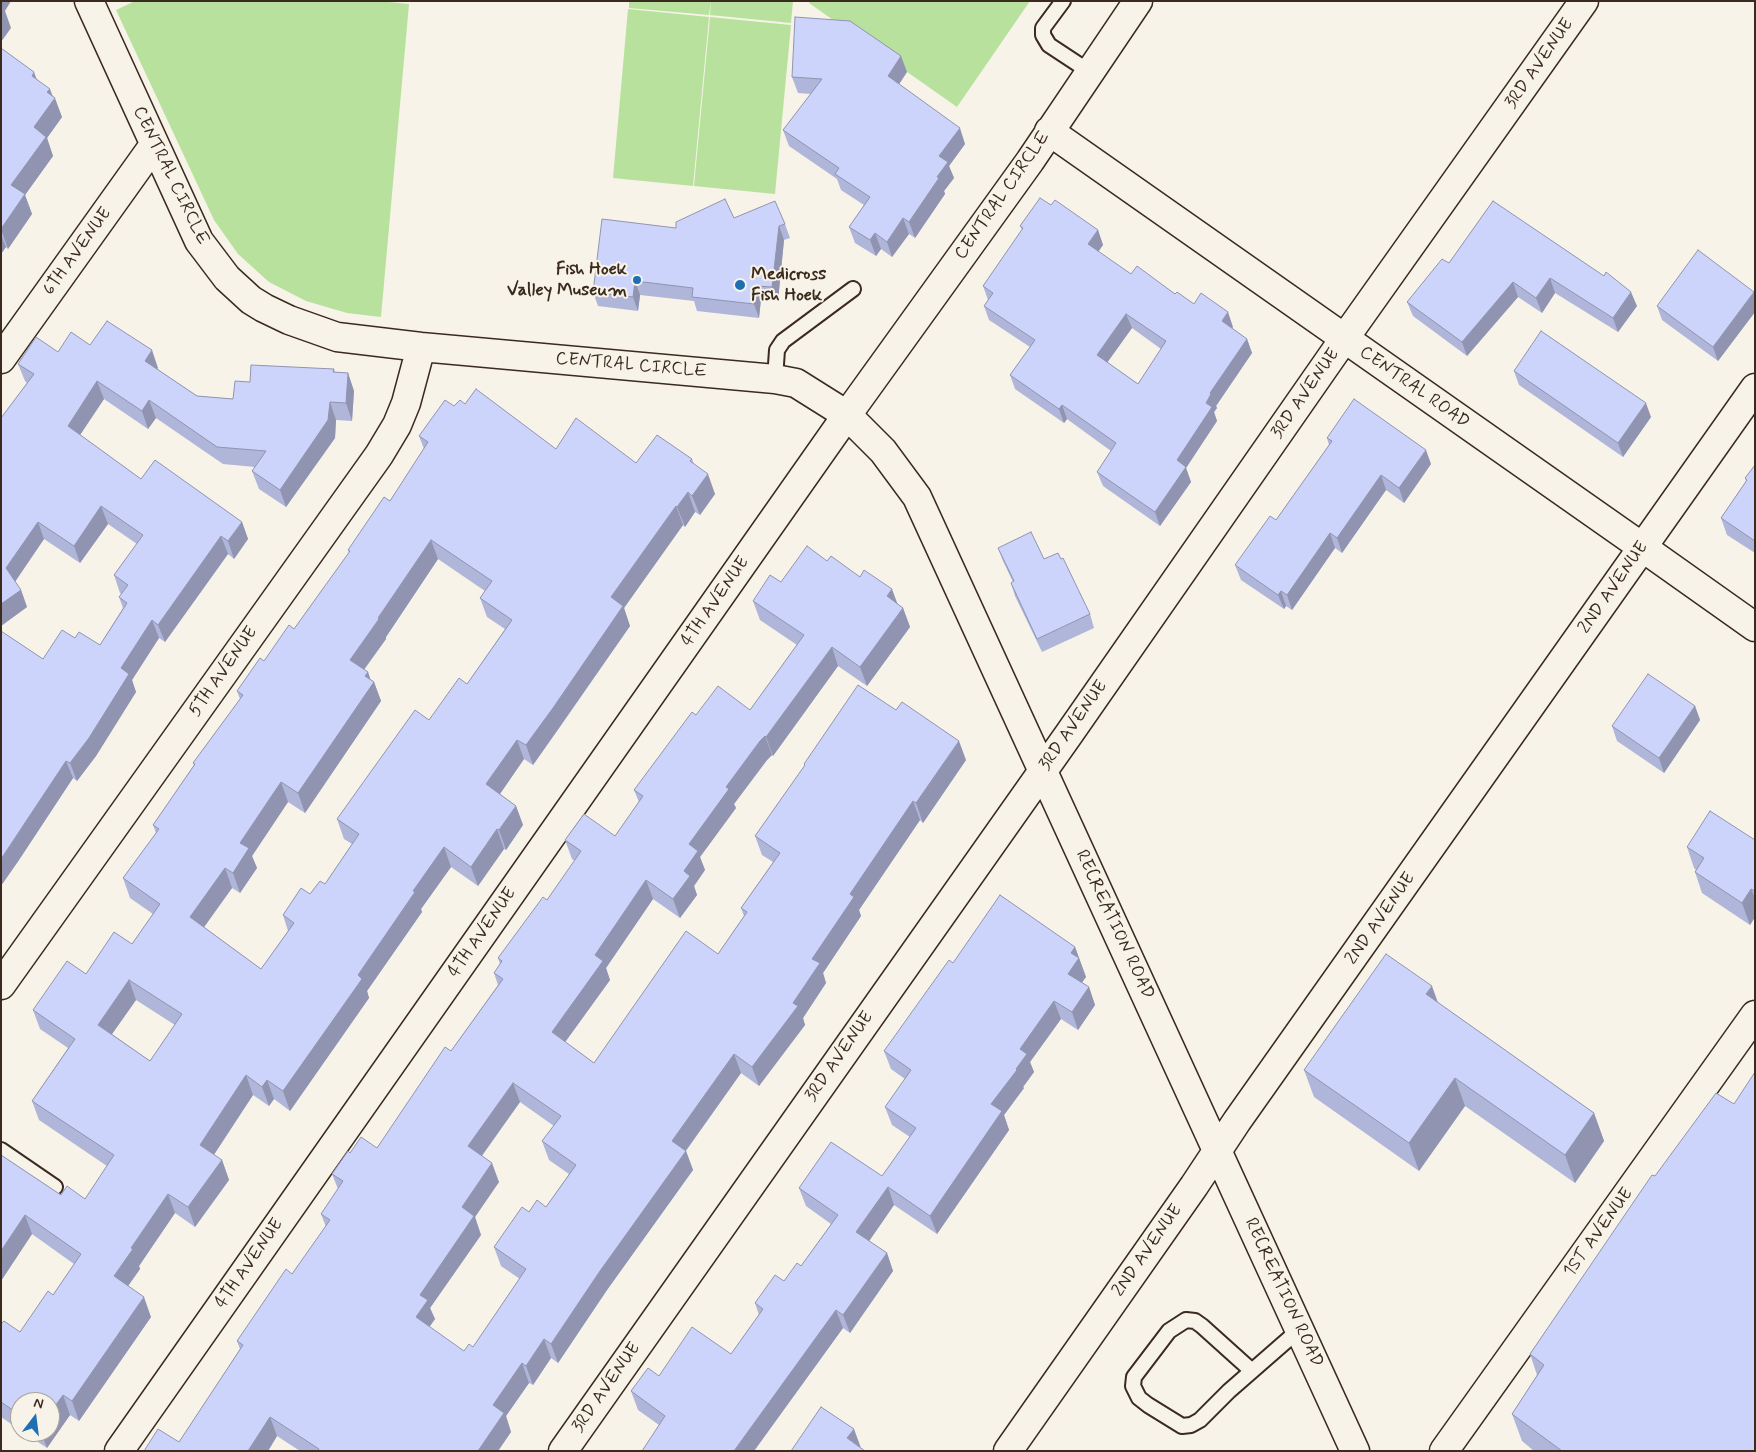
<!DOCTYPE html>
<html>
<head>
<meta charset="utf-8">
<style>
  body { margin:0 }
  #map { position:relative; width:1756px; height:1452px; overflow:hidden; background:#f7f3e8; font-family:Mynerve,sans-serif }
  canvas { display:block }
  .frame { position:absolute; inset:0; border:2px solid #3b2a1e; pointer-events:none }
  .north { position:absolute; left:10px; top:1392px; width:50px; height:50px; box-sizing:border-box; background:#f7f3e8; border:1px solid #aca397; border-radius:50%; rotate:15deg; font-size:14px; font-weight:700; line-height:20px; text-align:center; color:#3b2a1e }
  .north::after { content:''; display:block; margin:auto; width:18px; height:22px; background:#1f6fb2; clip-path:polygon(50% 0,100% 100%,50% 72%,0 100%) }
</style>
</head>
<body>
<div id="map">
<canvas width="1756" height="1452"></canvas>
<div class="frame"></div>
<div class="north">N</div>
</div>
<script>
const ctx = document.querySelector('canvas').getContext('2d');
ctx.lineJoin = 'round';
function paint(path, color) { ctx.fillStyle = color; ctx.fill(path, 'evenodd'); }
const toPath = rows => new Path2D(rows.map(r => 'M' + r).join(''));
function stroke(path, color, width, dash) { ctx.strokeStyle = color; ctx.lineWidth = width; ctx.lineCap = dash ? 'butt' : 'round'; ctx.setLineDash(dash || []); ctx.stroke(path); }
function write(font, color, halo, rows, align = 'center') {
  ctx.font = font + ' Mynerve,sans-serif'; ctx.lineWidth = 4; ctx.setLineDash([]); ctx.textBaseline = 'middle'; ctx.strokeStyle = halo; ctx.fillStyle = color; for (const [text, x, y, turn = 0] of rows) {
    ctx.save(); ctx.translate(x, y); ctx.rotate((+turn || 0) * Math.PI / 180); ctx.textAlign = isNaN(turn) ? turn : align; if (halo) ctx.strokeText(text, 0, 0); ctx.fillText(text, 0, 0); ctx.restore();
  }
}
const green = toPath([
  [135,1,379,1,409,4,381,317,347,313,306,301,269,282,238,254,214,220,116,10],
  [629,1,711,1,709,15,629,8],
  [711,1,793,1,791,23,710,15],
  [810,1,1030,1,957,107,809,3],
  [628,9,709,17,693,186,613,178],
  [710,17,791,25,775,194,694,186]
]);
const service = toPath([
  [1063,1,1043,28,1043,35,1049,45,1090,72],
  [775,379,777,350,783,341,853,289],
  [1,1150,55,1187],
  [1252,1371,1202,1326,1195,1321,1186,1320,1169,1331,1134,1377,1133,1386,1139,1398,1148,1405,1182,1426,1191,1425,1200,1420,1229,1391,1300,1329]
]);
const minor = toPath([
  [89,1,199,241,227,278,251,300,264,308,289,320,337,337,421,347,775,379,796,383,847,415,1030,161,1138,1],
  [1049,131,1642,547,1755,627],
  [1,359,154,145],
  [1,985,379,455,397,425,406,403,421,347],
  [119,1451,847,415,883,451,917,497,1355,1451],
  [563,1451,1069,734,1344,339,1584,1],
  [1008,1451,1194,1186,1237,1121,1755,388],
  [1444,1451,1755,1015]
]);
const wall = toPath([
  [1,48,37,80,52,95,62,117,47,138,53,156,25,195,32,214,8,249,6,247,1,254],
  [907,72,899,84,965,144,949,166,954,178,944,191,945,194,915,238,909,234,892,257,881,249,876,256,855,243,849,227,864,205,841,190,837,179,789,146,783,130,811,94,798,93,792,77],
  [1493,201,1637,306,1618,332,1555,293,1542,313,1518,297,1467,356,1413,316,1407,302,1449,263],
  [1051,205,1098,230,1103,245,1098,252,1131,274,1175,294,1233,327,1232,328,1247,339,1252,353,1216,406,1217,408,1214,412,1217,421,1186,468,1191,482,1160,526,1103,486,1097,472,1111,451,1067,419,1064,423,1015,389,1010,375,1030,347,989,320,984,306,988,300,983,286,1022,230,1020,226],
  [1132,328,1161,349,1138,384,1107,362],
  [734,218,785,224,790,238,784,240,778,301,761,299,759,318,697,311,694,301,640,295,638,311,598,306,593,292,676,228],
  [1755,295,1755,312,1718,361,1662,320,1657,306],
  [90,345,158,368,157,369,197,396,233,399,250,382,334,369,335,372,348,373,354,391,352,421,336,420,335,438,286,507,259,489,252,471,255,467,223,464,156,418,148,429,104,399,80,435,141,479,242,522,248,539,234,559,228,554,165,642,159,638,132,680,136,692,96,756,77,781,73,778,17,863,43,659,75,638,100,645,123,608,119,597,122,594,120,593,114,575,137,544,108,524,80,563,44,539,15,582,21,590,27,607,1,626,1,418,27,383,25,381,18,364,58,352],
  [1514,371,1651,417,1623,457,1519,385],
  [465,404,556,449,636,463,692,459,694,464,715,494,700,515,695,512,685,527,683,525,624,608,630,626,560,727,533,765,524,759,500,794,516,806,523,825,506,850,504,849,478,886,451,867,421,909,422,912,367,991,369,998,290,1111,274,1099,269,1106,253,1095,214,1155,222,1160,229,1180,195,1227,175,1213,139,1266,140,1269,128,1286,151,1317,79,1421,70,1415,47,1448,23,1432,50,1432,20,1402,20,1430,1,1417,1,1324,20,1332,53,1295,74,1264,32,1234,1,1281,1,1155,61,1195,85,1199,107,1166,39,1120,32,1101,68,1048,40,1029,33,1010,132,944,153,914,130,898,123,878,156,833,153,825,194,765,193,763,240,699,237,691,294,629,349,553,348,550,390,501,424,449,419,436,454,406],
  [438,559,485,591,480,598,487,617,505,629,467,684,429,720,337,819,344,839,352,844,325,884,283,915,288,931,261,969,204,927,232,888,240,893,257,868,252,856,288,802,305,813,381,701,374,682,370,679,368,672,364,670,386,639,386,637],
  [136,1000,175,1025,150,1061,112,1034],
  [1327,438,1431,464,1404,503,1386,490,1342,553,1335,548,1292,610,1286,606,1284,609,1241,580,1235,565,1276,520,1329,445],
  [1755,465,1755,553,1727,535,1721,518,1746,481,1745,478],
  [998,548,1044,559,1090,614,1094,628,1042,652,1015,596,1011,583,1013,582,1003,561],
  [827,561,903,608,910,627,867,686,838,666,773,756,772,755,767,760,734,804,736,808,700,857,705,870,694,886,697,895,680,918,653,899,606,968,610,980,565,1042,594,1063,718,954,744,916,741,908,773,862,762,855,755,836,805,766,804,764,966,760,923,823,920,820,859,910,861,916,823,973,826,983,803,1018,805,1025,759,1086,741,1073,686,1151,693,1170,607,1290,558,1363,551,1358,533,1385,529,1383,506,1416,511,1432,498,1451,300,1451,277,1436,268,1451,144,1451,179,1442,240,1349,237,1341,292,1274,326,1227,321,1214,338,1189,332,1174,350,1153,377,1148,451,1051,498,985,494,973,500,964,498,958,547,900,575,861,572,859,565,840,615,836,639,802,634,790,696,715,750,710,797,645,760,620,753,601,781,582],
  [520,1102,554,1126,542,1141,549,1160,569,1174,546,1207,529,1212,494,1247,501,1266,520,1279,473,1347,464,1351,429,1327,435,1319,430,1308,481,1235,475,1217,499,1182,482,1156],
  [1695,706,1700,720,1664,773,1617,741,1612,726],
  [1755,840,1755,917,1750,925,1702,893,1695,872,1696,870,1694,868,1687,847],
  [1075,947,1086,977,1082,982,1089,987,1095,1005,1078,1030,1061,1019,1030,1062,1034,1072,1023,1087,1024,1088,1004,1115,1009,1130,937,1234,894,1205,869,1241,887,1253,893,1271,850,1333,843,1328,754,1451,642,1451,659,1425,638,1410,631,1391,659,1376,731,1354,759,1315,755,1303,784,1281,801,1266,831,1224,806,1206,799,1188,882,1176,910,1137,892,1125,885,1107,905,1079,891,1069,884,1051,953,963],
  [1437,1002,1594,1113,1604,1141,1575,1183,1465,1106,1419,1171,1314,1097,1304,1070],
  [1734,1104,1755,1451,1534,1451,1522,1441,1512,1414,1537,1375,1530,1354,1655,1176]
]);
const shadedWall = toPath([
  [1,1,11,1,5,11,11,28,1,42],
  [901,56,907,72,894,92,888,76],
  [34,72,41,91,32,76],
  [50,89,54,100,55,98,62,117,47,138,53,156,25,195,32,214,8,249,1,229,11,185,47,92],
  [960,128,965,144,949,166,954,178,944,191,945,194,915,238,909,222,937,177,939,156],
  [903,218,909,234,892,257,887,242],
  [779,226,784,240,778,301,772,287],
  [1098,230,1103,245,1093,259,1088,244],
  [875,233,881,249,876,256,870,240],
  [1,235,6,247,1,254],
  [1550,278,1555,293,1542,313,1536,298],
  [635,281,640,295,638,311,633,297],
  [1513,282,1518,297,1467,356,1462,342],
  [756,286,761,299,759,318,754,304],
  [1631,292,1637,306,1618,332,1613,318],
  [1754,292,1755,295,1755,312,1718,361,1713,347],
  [1228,312,1233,327,1227,336,1222,321],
  [1126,314,1132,328,1102,370,1097,355],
  [1247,339,1252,353,1216,406,1217,408,1214,412,1217,421,1186,468,1191,482,1160,526,1155,512,1177,460,1210,393],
  [152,350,158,368,151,379,145,361],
  [348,373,354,391,352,421,346,403],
  [97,381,104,399,74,444,68,426],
  [149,400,156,418,148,429,142,411],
  [330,402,336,420,335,438,286,507,280,490],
  [1646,403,1651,417,1623,457,1618,443],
  [1062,405,1067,419,1064,423,1059,409],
  [1426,450,1431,464,1404,503,1399,488],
  [708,474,715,494,700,515,692,496],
  [1381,475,1386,490,1342,553,1337,538],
  [688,492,695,512,685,527,677,507],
  [101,506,108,524,80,563,74,546],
  [676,506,683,525,624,608,630,626,533,765,526,745,611,597],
  [38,522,44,539,12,586,6,568],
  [242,522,248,539,234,559,228,541],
  [1330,533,1335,548,1292,610,1287,595],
  [221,536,228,554,165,642,158,625],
  [431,540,438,559,386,637,386,639,357,679,350,660],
  [892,589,899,608,887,596],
  [21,590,27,607,1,626,1,604],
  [1281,591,1286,606,1284,609,1278,595],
  [903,608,910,627,867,686,860,667],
  [152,620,159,638,132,680,136,692,96,756,77,781,70,763,121,668],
  [832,647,838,666,773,756,766,737],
  [368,672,372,684,374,682,381,701,305,813,298,793],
  [1695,706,1700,720,1664,773,1659,758],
  [765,736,772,755,767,760,734,804,736,808,700,857,705,870,694,886,697,895,680,918,673,899,684,871,689,844,726,787,760,741],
  [517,740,524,759,493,804,486,784],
  [959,741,966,760,923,823,916,803],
  [66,761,73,778,17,863,1,886,1,859],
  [281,782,288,802,252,856,257,868,240,893,233,873,240,843],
  [913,801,920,820,859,910,861,916,823,973,826,983,803,1018,805,1025,759,1086,752,1067,793,1003,812,959,850,894],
  [516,806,523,825,506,850,499,830],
  [497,829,504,849,478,886,471,867],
  [444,847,451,867,421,909,422,912,367,991,369,998,290,1111,283,1091,413,891],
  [225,868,232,888,197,937,190,917],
  [646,880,653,899,606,968,610,980,558,1052,552,1032,595,955],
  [1751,889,1755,898,1755,917,1750,925,1742,903],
  [1075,947,1086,977,1075,992,1068,974,1071,953],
  [129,980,136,1000,105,1044,98,1025],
  [1432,986,1442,1014,1426,994],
  [1089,987,1095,1005,1078,1030,1072,1012],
  [1054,1001,1061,1019,1030,1062,1034,1072,1023,1087,1024,1088,1004,1115,1009,1130,937,1234,930,1216,991,1104,1016,1069,1020,1049],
  [734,1054,741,1073,679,1160,672,1141],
  [246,1075,253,1095,207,1165,200,1145],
  [1455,1078,1465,1106,1419,1171,1409,1143],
  [267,1080,274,1099,269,1106,262,1087],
  [513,1083,520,1102,475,1165,468,1146],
  [1594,1113,1604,1141,1575,1183,1565,1155],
  [686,1151,693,1170,607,1290,558,1363,551,1344,600,1271],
  [222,1160,229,1180,195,1227,188,1207],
  [492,1163,499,1182,475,1217,481,1235,430,1308,435,1319,423,1336,416,1317,420,1295,462,1207],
  [888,1187,894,1205,863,1250,856,1232],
  [168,1194,175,1213,139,1266,140,1269,121,1296,114,1276,131,1248],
  [25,1215,32,1234,1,1281,1,1251],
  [887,1253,893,1271,850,1333,843,1315],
  [144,1297,151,1317,79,1421,72,1401],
  [836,1310,843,1328,754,1451,734,1451],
  [544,1339,551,1358,533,1385,526,1366],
  [522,1363,529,1383,506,1416,511,1432,498,1451,478,1451,493,1405],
  [63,1395,70,1415,47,1448,41,1432,50,1432,50,1413],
  [270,1417,277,1436,268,1451,248,1451],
  [854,1429,861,1448,847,1438]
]);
const building = toPath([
  [795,17,850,21,901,56,888,76,960,128,939,156,948,162,937,177,939,178,909,222,903,218,887,242,875,233,870,240,849,227,870,197,835,174,839,168,783,130,822,79,792,77,795,17],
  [1,48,34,72,32,76,50,89,47,92,55,98,34,127,46,137,11,185,25,194,1,229,1,48],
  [1040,198,1051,205,1055,200,1098,230,1088,244,1131,274,1137,266,1175,294,1177,292,1194,304,1201,293,1228,312,1222,321,1247,339,1210,393,1211,394,1206,403,1212,407,1177,460,1186,467,1155,512,1097,472,1116,443,1062,405,1059,409,1010,375,1035,340,984,306,993,293,983,286,1023,228,1020,226,1040,198],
  [1126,314,1166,341,1138,384,1097,355,1126,314],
  [725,199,734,218,775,201,785,224,779,226,772,287,756,286,754,304,692,297,693,288,635,281,633,297,593,292,602,219,676,228,676,222,725,199],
  [1493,201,1604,276,1606,272,1631,292,1613,318,1550,278,1536,298,1513,282,1462,342,1407,302,1442,259,1449,263,1493,201],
  [1698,250,1754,292,1713,347,1657,306,1698,250],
  [107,321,152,350,145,361,197,396,233,399,235,381,250,382,251,365,334,369,333,372,348,373,346,403,330,402,328,420,280,490,252,471,266,451,217,447,149,400,142,411,97,381,68,426,141,479,155,460,242,522,228,541,221,536,158,625,152,620,121,668,129,674,89,738,70,763,66,761,1,859,1,631,43,659,62,630,75,638,79,632,100,645,127,603,119,597,128,585,114,575,143,535,101,506,74,546,38,522,6,568,21,590,1,604,1,418,34,374,18,364,36,337,58,352,71,332,90,345,107,321],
  [1541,331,1646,403,1618,443,1514,371,1541,331],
  [476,389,556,449,576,418,636,463,657,435,692,459,690,461,708,474,692,496,688,492,677,507,676,506,611,597,623,606,553,708,526,745,517,740,486,784,516,806,499,830,497,829,471,867,444,847,413,891,415,892,358,975,362,979,283,1091,267,1080,262,1087,246,1075,200,1145,222,1160,188,1207,168,1194,131,1248,133,1249,114,1276,144,1297,72,1401,63,1395,50,1413,50,1402,20,1402,20,1415,1,1402,1,1324,4,1321,20,1332,48,1291,53,1295,81,1254,25,1215,1,1251,1,1155,61,1195,67,1186,85,1199,114,1155,32,1101,75,1039,33,1010,67,961,86,974,114,932,132,944,160,904,123,878,159,829,153,825,195,764,193,763,243,695,237,691,260,658,264,661,289,625,294,629,350,551,348,550,384,497,390,501,428,442,419,436,445,400,454,406,460,400,465,404,476,389],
  [431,540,492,581,480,598,512,620,467,684,459,678,429,720,415,710,337,819,359,834,325,884,320,881,310,894,301,888,283,915,294,923,261,969,190,917,225,868,233,873,249,848,240,843,281,782,298,793,374,682,365,676,368,672,350,660,379,619,378,618,431,540],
  [129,980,182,1014,150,1061,98,1025,129,980],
  [1354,399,1426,450,1399,488,1381,475,1337,538,1330,533,1287,595,1281,591,1278,595,1235,565,1270,516,1276,520,1332,441,1327,438,1354,399],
  [1755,465,1755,541,1721,518,1747,480,1745,478,1755,465],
  [1031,532,1044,559,1058,553,1061,559,1063,558,1090,614,1037,639,1011,583,1014,581,998,548,1031,532],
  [807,546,827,561,831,556,860,577,864,570,892,589,887,596,903,608,860,667,832,647,766,737,765,736,760,741,726,787,729,789,689,844,698,851,684,871,690,876,673,899,646,880,595,955,603,961,552,1032,594,1063,686,931,718,954,747,912,741,908,780,853,755,836,805,765,804,764,858,685,896,710,902,702,959,741,916,803,913,801,850,894,854,897,812,959,820,963,793,1003,798,1006,752,1067,734,1054,672,1141,686,1151,600,1271,551,1344,544,1339,526,1366,522,1363,493,1405,504,1413,478,1451,318,1451,319,1449,270,1417,248,1451,144,1451,158,1429,179,1442,243,1345,237,1341,286,1269,292,1274,330,1220,321,1214,343,1181,332,1174,348,1151,350,1153,361,1137,377,1148,445,1047,451,1051,503,979,494,973,502,961,498,958,543,897,547,900,581,851,565,840,584,814,615,836,643,796,634,790,692,712,696,715,718,686,750,710,804,635,753,601,770,575,781,582,807,546],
  [513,1083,561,1116,542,1141,576,1165,546,1207,537,1200,529,1212,522,1207,494,1247,526,1269,473,1347,469,1344,464,1351,416,1317,428,1300,420,1295,474,1216,462,1207,492,1163,468,1146,513,1083],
  [1648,674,1695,706,1659,758,1612,726,1648,674],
  [1710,811,1755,840,1755,891,1751,889,1742,903,1695,872,1704,858,1687,847,1710,811],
  [1000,895,1075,947,1071,953,1079,958,1068,974,1089,987,1072,1012,1054,1001,1020,1049,1027,1054,1016,1069,1017,1070,991,1104,1002,1111,930,1216,888,1187,856,1232,887,1253,843,1315,836,1310,734,1451,642,1451,665,1416,631,1391,648,1368,659,1376,692,1327,731,1354,763,1309,755,1303,775,1275,784,1281,797,1263,801,1266,838,1215,799,1188,831,1142,882,1176,916,1128,885,1107,911,1070,884,1051,949,960,953,963,1000,895],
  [1386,954,1432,986,1426,994,1594,1113,1565,1155,1455,1078,1409,1143,1304,1070,1386,954],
  [1755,1072,1755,1451,1562,1451,1512,1414,1544,1365,1530,1354,1652,1175,1655,1176,1716,1093,1734,1104,1755,1072],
  [821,1407,854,1429,847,1438,865,1451,791,1451,821,1407]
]);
const markers = [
  [637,280,5,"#1f6fb2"],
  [740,285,6,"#1f6fb2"]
];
const streetNames = [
  ["3RD AVENUE",1540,64,-55],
  ["CENTRAL CIRCLE",170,176,64],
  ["CENTRAL CIRCLE",1003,196,-55],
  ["6TH AVENUE",78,252,-54],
  ["CENTRAL CIRCLE",631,366,5],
  ["CENTRAL ROAD",1414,388,35],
  ["3RD AVENUE",1306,394,-55],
  ["2ND AVENUE",1614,588,-55],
  ["4TH AVENUE",716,602,-55],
  ["5TH AVENUE",224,672,-55],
  ["3RD AVENUE",1074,726,-55],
  ["2ND AVENUE",1381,919,-55],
  ["RECREATION ROAD",1114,925,65],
  ["4TH AVENUE",483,933,-55],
  ["3RD AVENUE",840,1057,-55],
  ["1ST AVENUE",1599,1233,-54],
  ["2ND AVENUE",1148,1251,-55],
  ["4TH AVENUE",250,1264,-55],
  ["RECREATION ROAD",1283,1293,65],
  ["3RD AVENUE",607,1388,-55]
];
const poiNames = [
  ["Fish Hoek",627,270],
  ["Valley Museum",627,291],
  ["Medicross",751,275,"left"],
  ["Fish Hoek",751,296,"left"]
];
paint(green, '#b8e19d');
stroke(service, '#3b2a1e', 18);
stroke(minor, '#3b2a1e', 31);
stroke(service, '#f7f3e8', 14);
stroke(minor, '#f7f3e8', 28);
paint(wall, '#b0b6d9');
paint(shadedWall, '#9094b0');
paint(building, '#cdd4fc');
stroke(building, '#9094b0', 1);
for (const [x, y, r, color] of markers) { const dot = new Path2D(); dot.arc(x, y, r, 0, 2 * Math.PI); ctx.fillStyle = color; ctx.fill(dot); stroke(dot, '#f7f3e8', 2); }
write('18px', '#3b2a1e', '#f7f3e8', streetNames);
write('bold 18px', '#3b2a1e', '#f7f3e8', poiNames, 'right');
</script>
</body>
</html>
